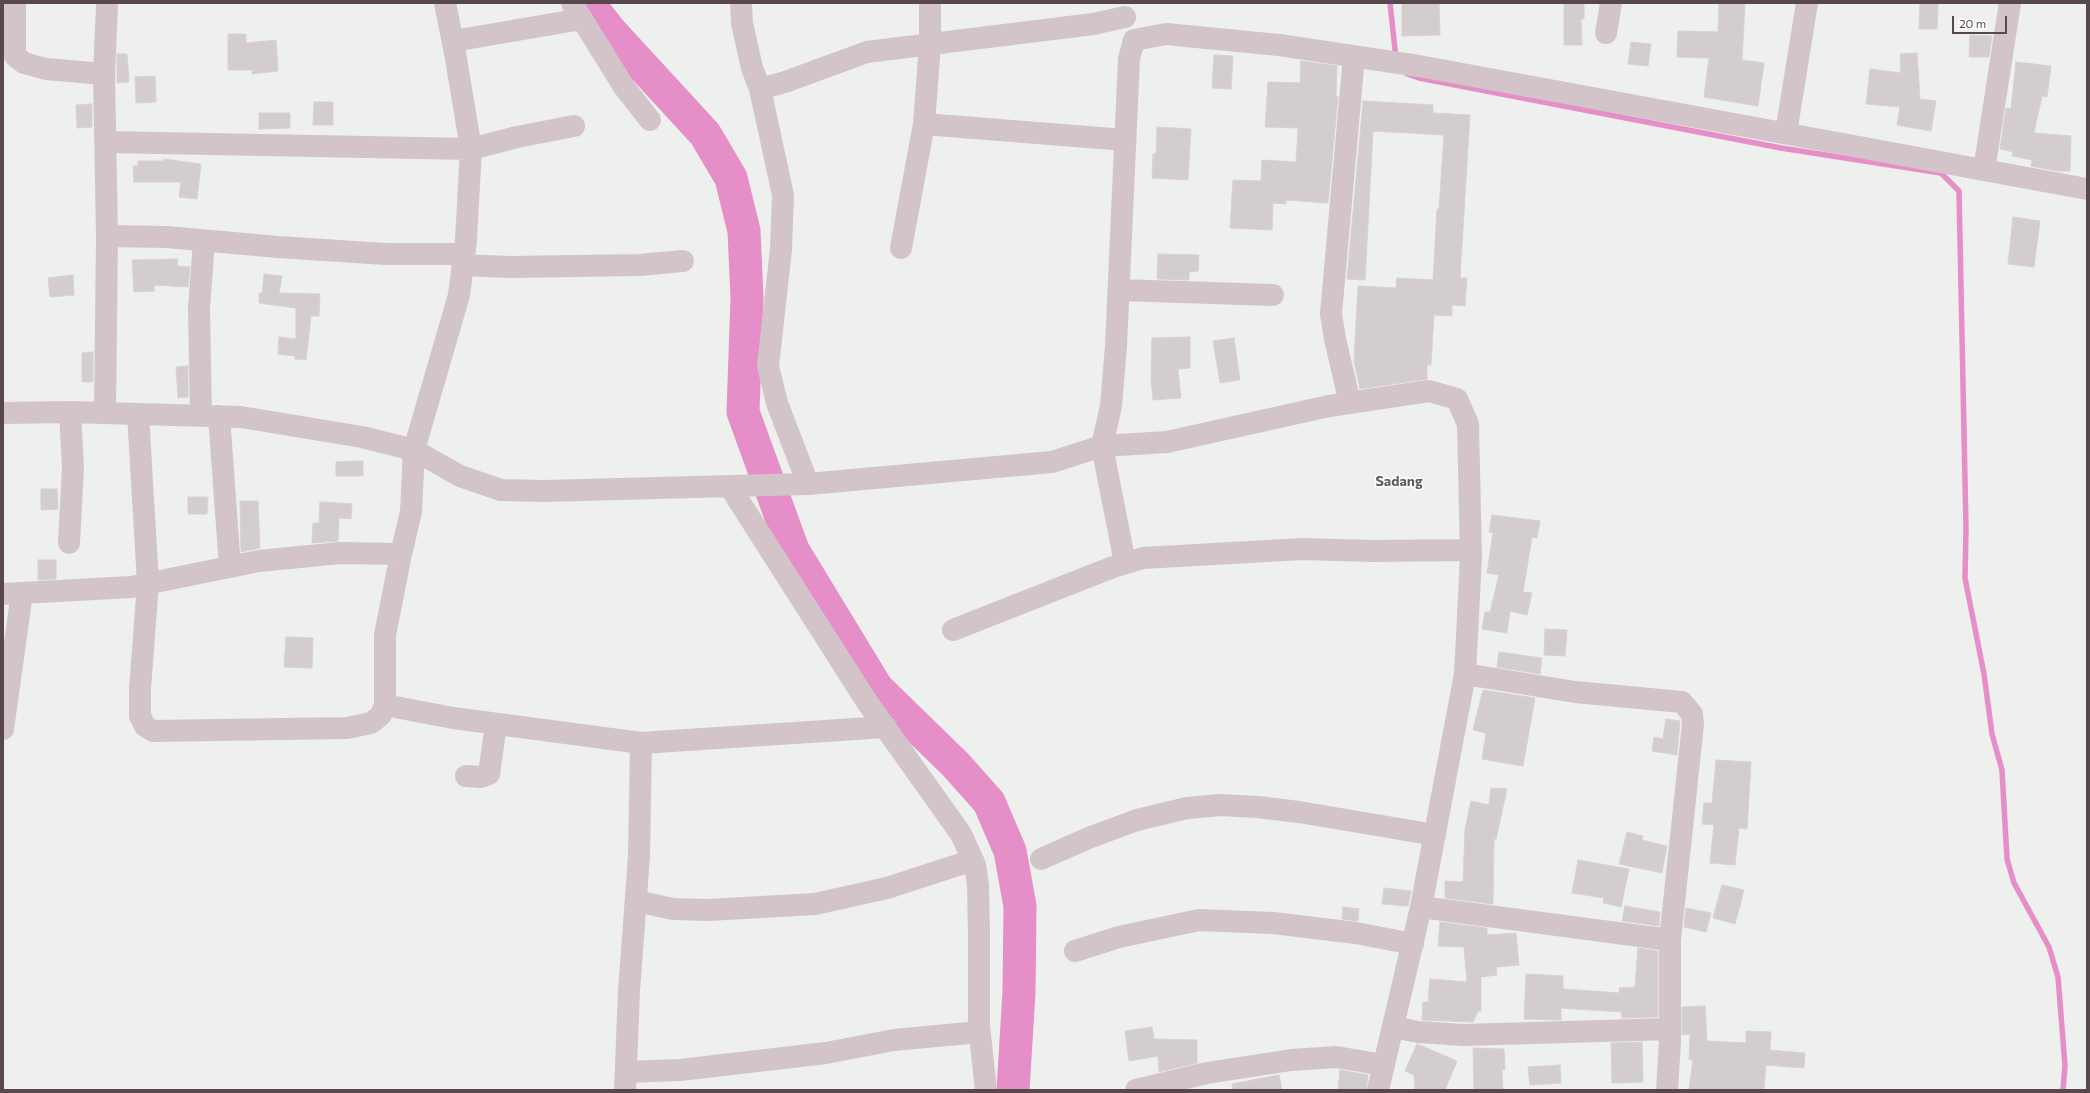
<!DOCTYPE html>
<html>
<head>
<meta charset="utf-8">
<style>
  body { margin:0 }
  #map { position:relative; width:2090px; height:1093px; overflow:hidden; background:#edf0ed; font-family:Commissioner,sans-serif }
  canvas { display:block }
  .frame { position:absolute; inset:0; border:4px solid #59474e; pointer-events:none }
  .scale { position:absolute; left:1952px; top:16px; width:55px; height:18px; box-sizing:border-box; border:2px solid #59474e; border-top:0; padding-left:5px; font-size:12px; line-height:14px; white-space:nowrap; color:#59474e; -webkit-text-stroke:3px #fff; paint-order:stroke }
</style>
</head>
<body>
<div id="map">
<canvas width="2090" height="1093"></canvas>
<div class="frame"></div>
<div class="scale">20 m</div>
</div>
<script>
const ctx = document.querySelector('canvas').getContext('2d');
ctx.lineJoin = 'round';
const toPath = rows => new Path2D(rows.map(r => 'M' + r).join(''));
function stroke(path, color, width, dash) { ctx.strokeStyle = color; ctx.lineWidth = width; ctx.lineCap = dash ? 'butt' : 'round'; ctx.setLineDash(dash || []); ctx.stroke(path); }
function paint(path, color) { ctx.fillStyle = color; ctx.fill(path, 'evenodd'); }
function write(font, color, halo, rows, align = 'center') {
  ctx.font = font + ' Commissioner,sans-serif'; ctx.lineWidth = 3; ctx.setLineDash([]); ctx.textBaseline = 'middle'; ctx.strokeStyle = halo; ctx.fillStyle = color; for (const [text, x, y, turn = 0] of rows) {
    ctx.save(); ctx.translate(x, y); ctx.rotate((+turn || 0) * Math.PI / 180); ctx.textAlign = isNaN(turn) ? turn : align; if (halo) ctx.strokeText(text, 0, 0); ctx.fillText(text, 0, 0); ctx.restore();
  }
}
const stream = toPath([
  [1390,3,1396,59],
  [1407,74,1419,78,1781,148,1941,173,1959,191,1966,529,1965,578,1984,674,1992,734,2002,770,2007,859,2014,883,2049,947,2058,977,2065,1066,2063,1090]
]);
const river = toPath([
  [588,3,613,34,705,134,731,178,744,231,747,298,743,412,793,550,877,688,956,765,989,802,1010,851,1020,906,1019,992,1013,1090]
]);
const building = toPath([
  [1402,3,1439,3,1440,35,1402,36,1402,3],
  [1564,3,1584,3,1584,19,1581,19,1582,45,1564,45,1564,3],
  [1719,3,1745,3,1742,60,1764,63,1758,106,1704,97,1709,58,1677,57,1678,31,1718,32,1719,3],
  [1920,3,1938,4,1937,29,1919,29,1920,3],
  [228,34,246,34,246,43,276,40,278,71,252,74,252,70,228,70,228,34],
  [1970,35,1992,36,1989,57,1969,57,1970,35],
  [1631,42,1651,44,1648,66,1628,64,1631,42],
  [1917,53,1920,99,1936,101,1931,131,1897,125,1900,107,1866,104,1870,69,1901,73,1900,54,1917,53],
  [117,54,127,54,129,82,117,83,117,54],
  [1214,55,1233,56,1231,89,1212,88,1214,55],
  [1301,61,1337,66,1336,96,1338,97,1328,203,1286,200,1286,204,1273,203,1272,230,1230,228,1233,180,1261,181,1262,160,1296,162,1298,128,1265,127,1268,82,1300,83,1301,61],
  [2016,62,2051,66,2047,97,2042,96,2034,133,2071,136,2070,171,2057,171,2031,166,2032,160,2012,156,2013,152,2000,149,2006,108,2011,109,2016,62],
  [155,76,156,102,136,103,135,77,155,76],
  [1363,101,1433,105,1433,113,1470,115,1460,278,1467,278,1465,306,1452,305,1452,316,1434,315,1431,365,1427,365,1427,379,1360,389,1354,361,1358,286,1396,288,1397,278,1433,280,1437,209,1439,209,1444,135,1373,131,1365,280,1347,279,1363,101],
  [314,102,333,102,333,125,313,125,314,102],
  [92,104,92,127,77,128,76,105,92,104],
  [259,113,290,113,290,128,259,129,259,113],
  [1157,127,1191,129,1188,180,1152,178,1153,154,1156,154,1157,127],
  [164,159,201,164,197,199,179,197,181,182,134,182,133,166,138,166,138,161,165,161,164,159],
  [2013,217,2040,221,2034,267,2008,264,2013,217],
  [1158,254,1199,255,1198,271,1189,272,1189,280,1157,279,1158,254],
  [178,259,177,266,190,267,188,287,154,285,154,291,134,292,132,260,178,259],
  [264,274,282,276,279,293,320,294,319,316,311,316,306,360,295,359,295,356,278,354,279,337,296,339,296,308,259,303,259,293,262,293,264,274],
  [73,275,74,295,50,297,48,278,73,275],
  [1190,337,1190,368,1178,369,1181,398,1153,400,1151,379,1152,338,1190,337],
  [1234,338,1240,380,1220,383,1213,341,1234,338],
  [93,352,93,382,82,382,82,353,93,352],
  [188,366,188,397,178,398,176,367,188,366],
  [363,461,363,476,336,476,336,462,363,461],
  [41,489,57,489,58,509,41,510,41,489],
  [188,497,208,497,207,514,188,514,188,497],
  [240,501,258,501,260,548,241,552,240,501],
  [320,502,352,504,351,519,339,518,338,541,312,543,313,523,319,523,320,502],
  [1492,515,1540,521,1537,538,1532,537,1523,592,1532,593,1527,615,1510,611,1507,633,1482,629,1485,612,1490,612,1499,575,1487,573,1493,533,1489,532,1492,515],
  [38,560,56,560,56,579,38,580,38,560],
  [1545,629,1567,630,1565,656,1544,655,1545,629],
  [286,637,313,638,312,668,284,667,286,637],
  [1499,652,1542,658,1540,674,1497,667,1499,652],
  [1483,690,1535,698,1523,766,1482,759,1486,733,1473,730,1483,690],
  [1666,719,1680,721,1677,755,1652,751,1654,737,1663,739,1666,719],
  [1716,760,1751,762,1747,829,1739,828,1735,865,1710,863,1714,825,1702,824,1704,803,1712,803,1716,760],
  [1491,788,1507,789,1496,839,1494,839,1493,904,1445,898,1445,881,1463,882,1465,829,1471,801,1489,805,1491,788],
  [1627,832,1643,836,1642,840,1667,846,1662,873,1619,864,1627,832],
  [1578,860,1629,869,1621,907,1603,903,1604,898,1572,893,1578,860],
  [1722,885,1744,890,1735,924,1713,918,1722,885],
  [1384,888,1411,891,1408,906,1382,904,1384,888],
  [1625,906,1660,912,1659,926,1622,921,1625,906],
  [1343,907,1359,909,1358,921,1342,919,1343,907],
  [1686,908,1711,913,1706,932,1684,927,1686,908],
  [1440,922,1487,928,1487,935,1516,933,1519,965,1496,967,1497,975,1481,977,1481,1011,1478,1011,1473,1022,1422,1020,1423,1002,1428,1002,1430,979,1467,982,1464,947,1438,946,1440,922],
  [1638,948,1658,951,1658,1017,1622,1018,1621,1012,1561,1008,1561,1020,1524,1019,1526,974,1563,976,1563,989,1620,993,1619,988,1635,987,1638,948],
  [1705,1006,1707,1041,1746,1043,1746,1031,1771,1032,1770,1050,1805,1053,1804,1068,1766,1065,1764,1090,1689,1090,1693,1060,1689,1059,1690,1034,1682,1035,1682,1007,1705,1006],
  [1152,1027,1154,1039,1197,1040,1197,1063,1159,1072,1158,1056,1129,1061,1125,1031,1152,1027],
  [1642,1042,1643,1082,1612,1083,1611,1043,1642,1042],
  [1417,1044,1457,1061,1445,1090,1415,1090,1414,1075,1405,1071,1417,1044],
  [1473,1048,1504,1049,1505,1070,1502,1069,1503,1090,1474,1090,1473,1048],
  [1560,1065,1561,1083,1530,1085,1528,1067,1560,1065],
  [1340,1070,1368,1075,1366,1090,1338,1090,1340,1070],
  [1279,1075,1282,1090,1233,1090,1232,1084,1279,1075]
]);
const minor = toPath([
  [15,3,15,56,24,63,46,69,104,74,107,236,105,413],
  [445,3,455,53,471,149,466,240,459,295,414,450,411,512,401,554,385,635,385,705,453,718,641,743,639,856,629,991,625,1090],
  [572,3,624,87,650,120],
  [741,3,742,23,752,68,760,89,785,82,867,52,1093,24,1125,17],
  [1606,33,1611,3],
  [453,41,582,19],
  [104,74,107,6],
  [760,89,783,195,781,249,768,366,777,403,808,484],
  [924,124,1125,140],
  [1786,133,1807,3],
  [105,142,471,149,517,137,574,126],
  [1984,170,2010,3],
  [107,236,167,237,278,247,385,254,464,254],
  [901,248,924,124,930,44,930,3],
  [462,265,510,267,639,265,683,261],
  [1120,290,1273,295],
  [1350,403,1335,339,1331,314,1354,56],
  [3,413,70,412,241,417,362,437,414,450,460,476,501,490,544,491,808,484,1052,462,1102,446,1111,406,1116,346,1129,59,1134,40,1166,34,1279,45,1419,66,2087,189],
  [138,414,148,583,140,689,140,716,145,726,153,731,347,728,371,723,381,715,385,705],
  [201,416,199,308,204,241],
  [219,416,230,567],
  [730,487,867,702,961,834,975,865,978,885,979,933,979,1026,986,1090],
  [69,543,73,467,70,412],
  [1125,563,1102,446,1167,442,1329,406,1429,391,1457,399,1468,424,1471,557,1465,674,1575,692,1682,702,1692,714,1693,724,1670,940,1670,1041,1667,1090],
  [3,594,131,587,259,561,340,553,401,554],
  [953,630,1113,567,1143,558,1303,549,1372,551,1471,550],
  [3,729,22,593],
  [641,743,886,727],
  [466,776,481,777,489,774,496,724],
  [1041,859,1091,837,1137,820,1187,808,1221,805,1257,807,1299,812,1435,835],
  [636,901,673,909,708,910,815,904,887,888,973,860],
  [1421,907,1465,674],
  [1075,951,1119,937,1199,920,1273,923,1356,933,1413,944],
  [1393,1027,1418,1032,1464,1035,1670,1029],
  [626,1072,680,1070,826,1053,894,1040,979,1032],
  [1136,1090,1207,1073,1291,1060,1336,1057,1384,1065],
  [1378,1090,1421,907,1670,940]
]);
const quarterNames = [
  ["Sadang",1399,481]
];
stroke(stream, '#e58ec7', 5.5);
stroke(river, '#e58ec7', 33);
paint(building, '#d4cdce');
stroke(building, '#d8d1d2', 1);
stroke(minor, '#d3c4ca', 22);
write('bold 14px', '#615a5c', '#fff', quarterNames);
</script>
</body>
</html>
